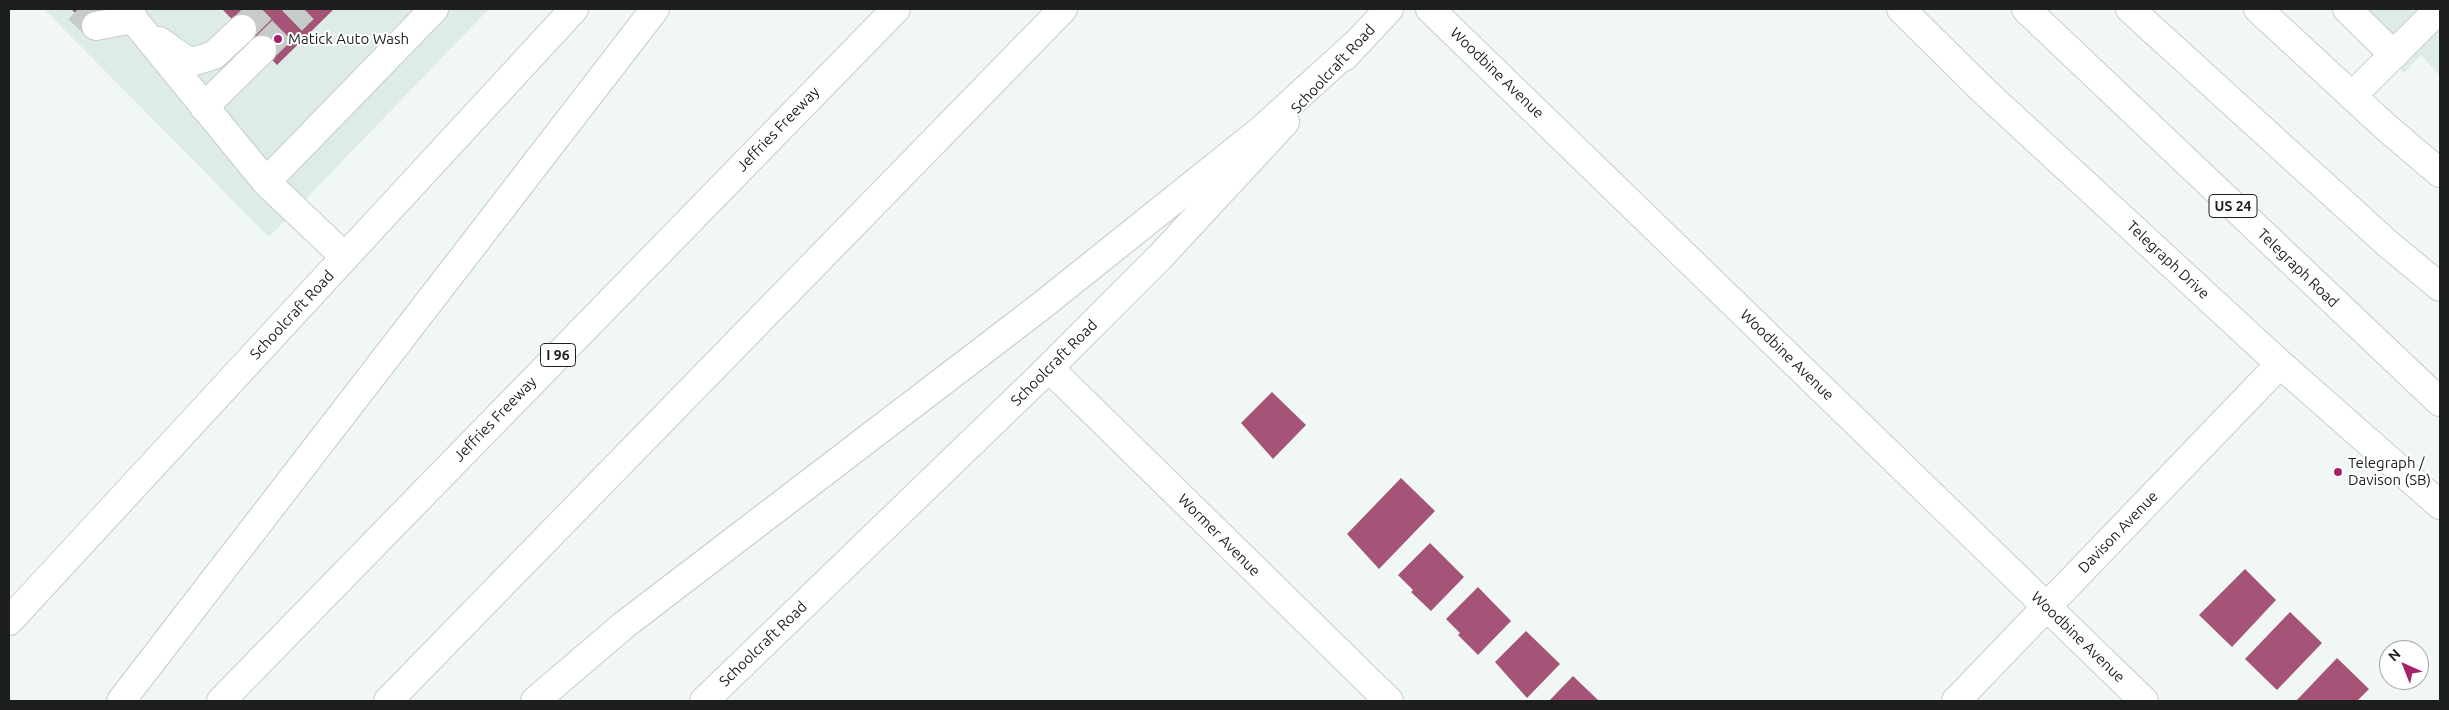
<!DOCTYPE html>
<html>
<head>
<meta charset="utf-8">
<style>
  body { margin:0 }
  #map { position:relative; width:2449px; height:710px; overflow:hidden; background:#f0f7f4; font-family:Ubuntu,sans-serif }
  canvas { display:block }
  .frame { position:absolute; inset:0; border:10px solid #1d1f1e; pointer-events:none }
  .north { position:absolute; left:2379px; top:640px; width:50px; height:50px; box-sizing:border-box; background:#fff; border:1px solid #a5a5a5; border-radius:50%; rotate:316deg; font-size:14px; font-weight:700; line-height:20px; text-align:center; color:#1d1f1e }
  .north::after { content:''; display:block; margin:auto; width:18px; height:22px; background:#a82068; clip-path:polygon(50% 0,100% 100%,50% 72%,0 100%) }
</style>
</head>
<body>
<div id="map">
<canvas width="2449" height="710"></canvas>
<div class="frame"></div>
<div class="north">N</div>
</div>
<script>
const ctx = document.querySelector('canvas').getContext('2d');
ctx.lineJoin = 'round';
function paint(path, color) { ctx.fillStyle = color; ctx.fill(path, 'evenodd'); }
const toPath = rows => new Path2D(rows.map(r => 'M' + r).join(''));
function stroke(path, color, width, dash) { ctx.strokeStyle = color; ctx.lineWidth = width; ctx.lineCap = dash ? 'butt' : 'round'; ctx.setLineDash(dash || []); ctx.stroke(path); }
function write(font, color, halo, rows, align = 'center') {
  ctx.font = font + ' Ubuntu,sans-serif'; ctx.lineWidth = 4; ctx.setLineDash([]); ctx.textBaseline = 'middle'; ctx.strokeStyle = halo; ctx.fillStyle = color; for (const [text, x, y, turn = 0] of rows) {
    ctx.save(); ctx.translate(x, y); ctx.rotate((+turn || 0) * Math.PI / 180); ctx.textAlign = isNaN(turn) ? turn : align; if (halo) ctx.strokeText(text, 0, 0); ctx.fillText(text, 0, 0); ctx.restore();
  }
}
const built = toPath([
  [44,9,489,9,269,237],
  [2341,9,2440,9,2440,76,2421,55,2404,73]
]);
const building = toPath([
  [71,9,119,9,95,32],
  [222,9,334,9,277,65],
  [1272,392,1306,425,1273,459,1241,423],
  [1401,478,1435,511,1379,569,1347,534],
  [1430,543,1464,577,1431,611,1411,592,1413,590,1398,575],
  [2245,569,2276,600,2232,647,2199,615],
  [1478,587,1511,621,1478,655,1458,635,1460,633,1446,619],
  [2290,612,2322,643,2277,690,2245,659],
  [1526,631,1560,664,1527,698,1495,662],
  [2337,658,2369,689,2357,701,2296,701],
  [1573,676,1599,701,1549,701]
]);
const minorTunnel = toPath([
  [78,9,96,26],
  [242,29,262,9],
  [262,50,304,9]
]);
const minor = toPath([
  [130,9,133,19,266,182,345,257],
  [1430,9,2144,701],
  [2347,9,2394,55],
  [96,26,133,19],
  [159,41,186,60,195,61,214,55,242,29],
  [2352,96,2439,9],
  [204,107,262,50],
  [266,182,434,9],
  [1049,368,1389,701],
  [1956,701,2280,364]
]);
const major = toPath([
  [1901,9,1985,92,2280,364,2440,505],
  [2026,9,2440,402],
  [2130,9,2388,244,2440,287],
  [2258,9,2388,129,2440,173],
  [1344,57,1389,9],
  [9,621,574,9],
  [704,701,1049,368,1159,258,1285,122]
]);
const highway = toPath([
  [121,701,655,9],
  [221,701,896,9],
  [388,701,1063,9],
  [535,701,624,625,1040,307,1260,131,1360,40]
]);
const markers = [
  [278,39,5,"#a82068"],
  [2338,472,5,"#a82068"]
];
const shields = [
  [2233,206,48],
  [558,355,35]
];
const shieldNames = [
  ["US 24",2233,206],
  ["I 96",558,355]
];
const poiNames = [
  ["Matick Auto Wash",288,39],
  ["Telegraph /",2348,463],
  ["Davison (SB)",2348,480]
];
const streetNames = [
  ["Schoolcraft Road",1333,69,-47],
  ["Woodbine Avenue",1497,73,44],
  ["Jeffries Freeway",778,129,-46],
  ["Telegraph Drive",2168,260,43],
  ["Telegraph Road",2298,268,44],
  ["Schoolcraft Road",292,315,-47],
  ["Woodbine Avenue",1787,355,44],
  ["Schoolcraft Road",1054,363,-45],
  ["Jeffries Freeway",495,419,-46],
  ["Davison Avenue",2118,532,-46],
  ["Wormer Avenue",1219,535,45],
  ["Woodbine Avenue",2078,637,44],
  ["Schoolcraft Road",763,644,-44]
];
paint(built, '#ddede6');
paint(building, '#a55477');
stroke(minorTunnel, '#c6ccc9', 28, [28, 14]);
stroke(minor, '#c6cdca', 30);
stroke(major, '#c6cdca', 30);
stroke(highway, '#c6cdca', 30);
stroke(minor, '#fff', 28);
stroke(major, '#fff', 28);
stroke(highway, '#fff', 28);
for (const [x, y, r, color] of markers) { const dot = new Path2D(); dot.arc(x, y, r, 0, 2 * Math.PI); ctx.fillStyle = color; ctx.fill(dot); stroke(dot, '#fff', 2); }
for (const [x, y, w] of shields) { const box = new Path2D(); box.roundRect(x - w / 2, y - 11.5, w, 23, 4); ctx.fillStyle = '#fff'; ctx.fill(box); stroke(box, '#1d1f1e', 1); }
write('bold 14px', '#1d1f1e', null, shieldNames);
write('15px', '#1d1f1e', '#fff', poiNames, 'left');
write('15px', '#1d1f1e', '#fff', streetNames);
</script>
</body>
</html>
